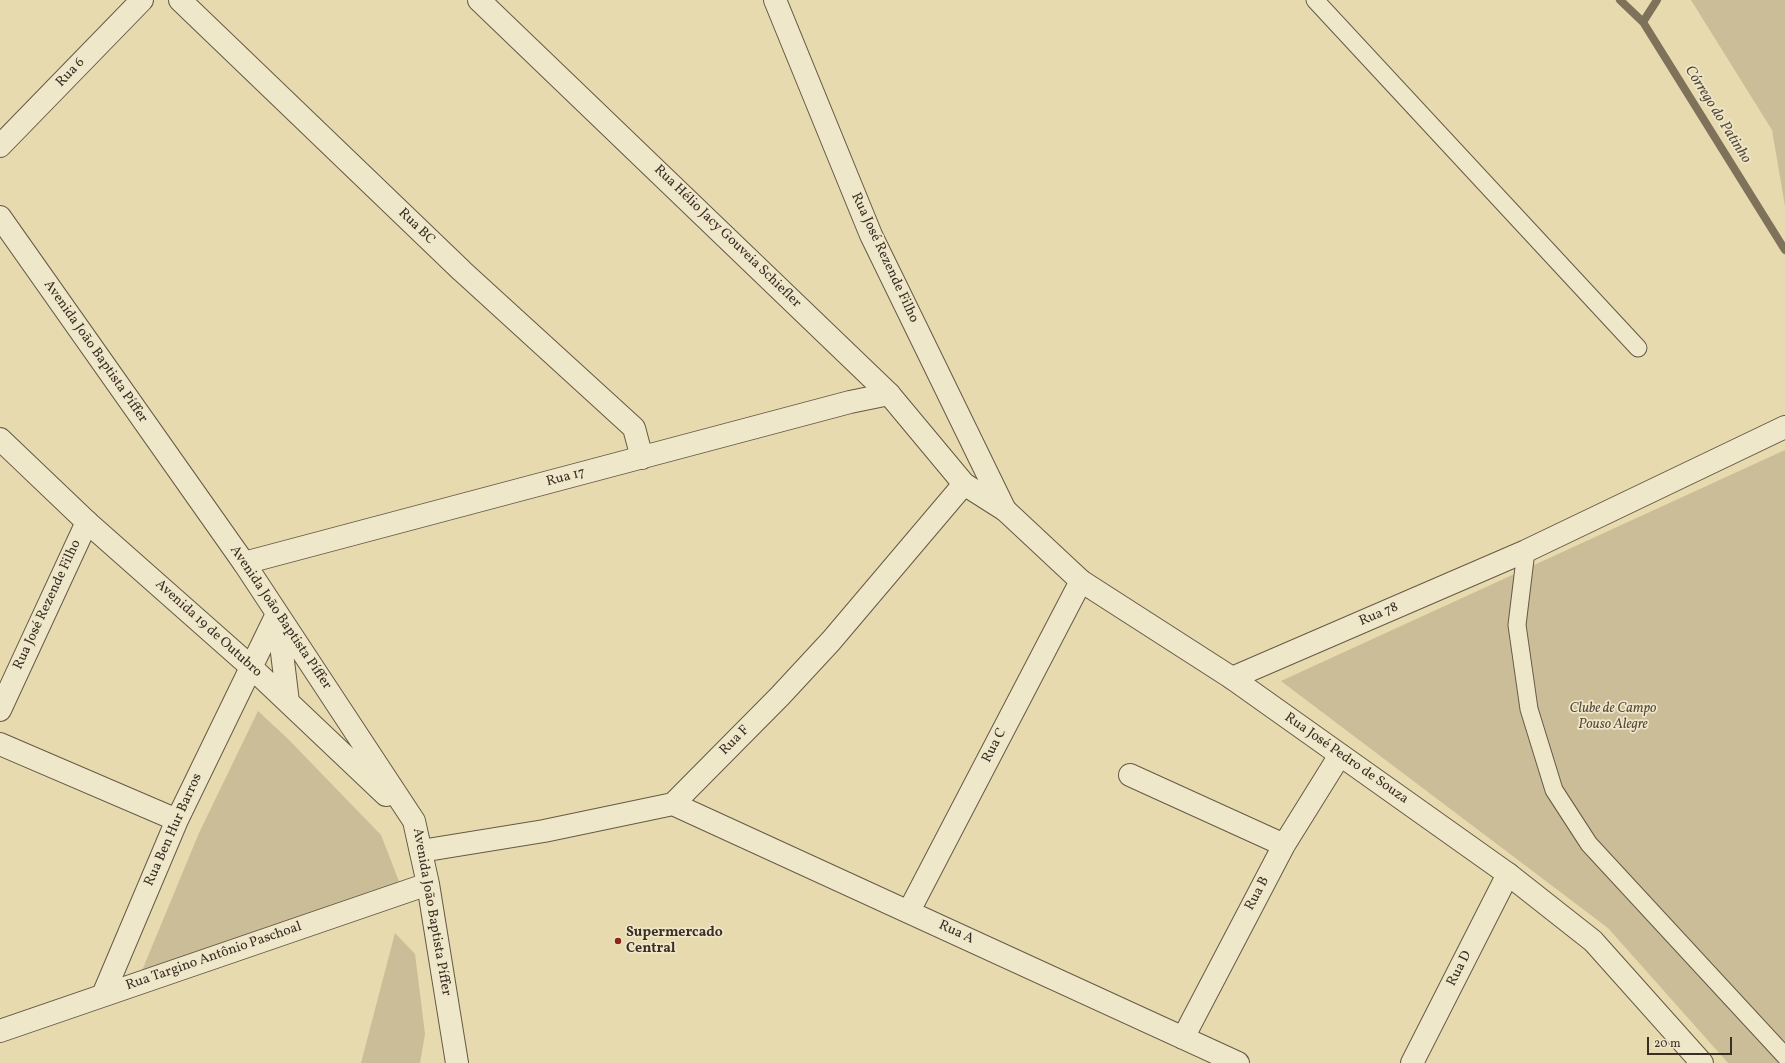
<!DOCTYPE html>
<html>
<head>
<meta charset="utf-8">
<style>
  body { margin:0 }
  #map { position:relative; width:1785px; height:1063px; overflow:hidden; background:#e7daae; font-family:Vollkorn,serif }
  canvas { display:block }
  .scale { position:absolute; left:1647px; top:1037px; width:85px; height:18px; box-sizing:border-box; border:2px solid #3b2e24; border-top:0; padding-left:5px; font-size:12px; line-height:14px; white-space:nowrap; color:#3b2e24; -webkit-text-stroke:3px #efe7ca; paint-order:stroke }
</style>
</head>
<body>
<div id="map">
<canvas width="1785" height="1063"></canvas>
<div class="scale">20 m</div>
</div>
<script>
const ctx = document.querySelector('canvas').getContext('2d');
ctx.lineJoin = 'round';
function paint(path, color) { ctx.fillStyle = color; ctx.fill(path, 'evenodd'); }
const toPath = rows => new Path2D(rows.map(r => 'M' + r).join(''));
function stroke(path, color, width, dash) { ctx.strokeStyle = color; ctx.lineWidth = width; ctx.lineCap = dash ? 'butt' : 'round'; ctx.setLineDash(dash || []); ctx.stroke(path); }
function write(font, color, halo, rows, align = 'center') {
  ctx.font = font + ' Vollkorn,serif'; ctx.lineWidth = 3.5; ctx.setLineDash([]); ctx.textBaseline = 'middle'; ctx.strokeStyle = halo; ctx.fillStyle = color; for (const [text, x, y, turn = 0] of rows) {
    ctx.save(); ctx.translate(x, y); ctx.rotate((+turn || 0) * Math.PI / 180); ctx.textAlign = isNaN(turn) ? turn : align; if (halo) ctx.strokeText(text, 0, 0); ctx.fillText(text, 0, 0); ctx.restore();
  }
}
const green = toPath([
  [1691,0,1785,0,1785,206,1772,130],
  [1785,450,1785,1063,1728,1063,1608,928,1281,681],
  [258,711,288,739,381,835,400,884,141,973,199,833],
  [395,933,415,954,425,1034,420,1063,361,1063]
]);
const stream = toPath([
  [1620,0,1643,22,1785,250],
  [1643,22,1657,0]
]);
const service = toPath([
  [1315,0,1638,348],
  [1526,551,1517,625,1529,709,1554,790,1589,844,1785,1056]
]);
const minor = toPath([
  [180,0,462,271,634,428,642,458],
  [775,0,871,235,1005,510],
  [0,146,142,0],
  [244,563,850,402,889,394],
  [1232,678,1526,551,1785,427],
  [0,710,87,522],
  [1130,775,1284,845],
  [673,804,1238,1063],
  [421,851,544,831,673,804,780,696,831,641,964,484],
  [909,911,1081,581],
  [1183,1038,1284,845,1340,755],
  [1412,1063,1508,874]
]);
const tertiary = toPath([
  [479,0,889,394,964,484,1005,510,1081,581,1232,678,1508,874,1593,941,1702,1063],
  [0,217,244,563,414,821,428,884,457,1063],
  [0,439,87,522,251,667,386,795],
  [278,620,288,702],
  [0,744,177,820],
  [103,995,177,820,277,614],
  [0,1031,428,884]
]);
const markers = [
  [618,941,4,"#8f2418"]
];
const streetNames = [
  ["Rua 6",71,73,-46],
  ["Rua BC",416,227,44],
  ["Rua Hélio Jacy Gouveia Schiefler",727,237,44],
  ["Rua José Rezende Filho",884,258,65],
  ["Avenida João Baptista Píffer",95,352,55],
  ["Rua 17",566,478,-15],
  ["Rua José Rezende Filho",48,605,-65],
  ["Rua 78",1379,615,-23],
  ["Avenida João Baptista Píffer",280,618,56],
  ["Avenida 19 de Outubro",208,629,42],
  ["Rua F",735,741,-45],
  ["Rua C",995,746,-63],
  ["Rua José Pedro de Souza",1346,759,35],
  ["Rua Ben Hur Barros",174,830,-66],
  ["Rua B",1258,894,-62],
  ["Avenida João Baptista Píffer",431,912,80],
  ["Rua A",956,933,25],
  ["Rua Targino Antônio Paschoal",214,957,-19],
  ["Rua D",1460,969,-63]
];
const parkNames = [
  ["Clube de Campo",1613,709],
  ["Pouso Alegre",1613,725]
];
const poiNames = [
  ["Supermercado",626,933],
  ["Central",626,949]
];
const waterNames = [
  ["Córrego do Patinho",1717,115,58]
];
paint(green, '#cabd97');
stroke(stream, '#7f725b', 8);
stroke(service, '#665946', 19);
stroke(minor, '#665946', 24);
stroke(tertiary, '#665946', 24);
stroke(service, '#efe7ca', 17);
stroke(minor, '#efe7ca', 22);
stroke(tertiary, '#efe7ca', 22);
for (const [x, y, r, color] of markers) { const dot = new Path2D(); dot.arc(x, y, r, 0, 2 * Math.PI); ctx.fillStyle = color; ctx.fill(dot); stroke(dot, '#efe7ca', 1.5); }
write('14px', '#3b2e24', '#efe7ca', streetNames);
write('italic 14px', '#584b3b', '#efe7ca', parkNames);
write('bold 14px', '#3b2e24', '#efe7ca', poiNames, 'left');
write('italic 15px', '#584a3b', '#efe7ca', waterNames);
</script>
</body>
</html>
